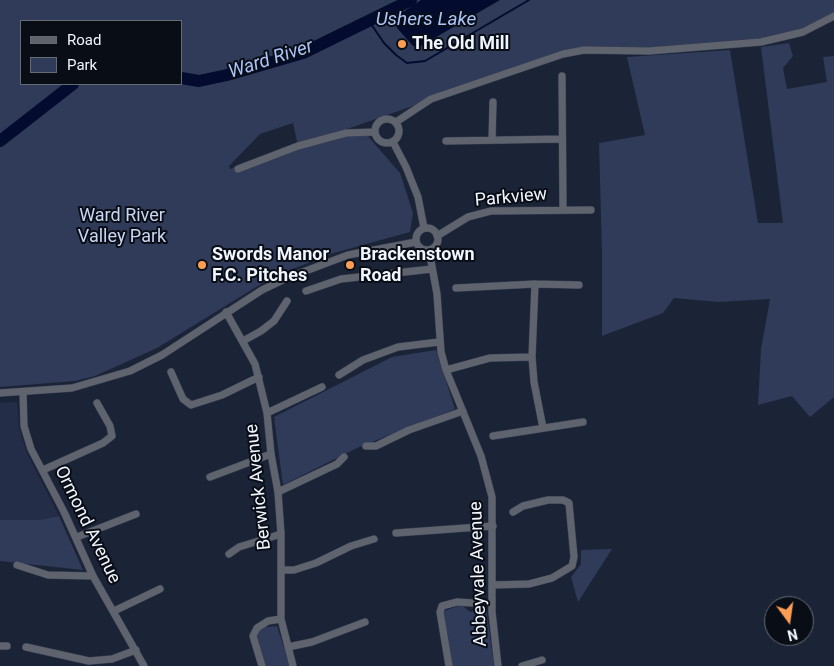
<!DOCTYPE html>
<html>
<head>
<meta charset="utf-8">
<style>
  body { margin:0 }
  #map { position:relative; width:834px; height:666px; overflow:hidden; background:#1b2337; font-family:Roboto,sans-serif }
  canvas { display:block }
  .legend { position:absolute; left:20px; top:20px; width:162px; height:65px; box-sizing:border-box; background:#090d16; border:1px solid #666a72; margin:0; padding:6px 9px; list-style:none; font-size:15px; color:#f1f5fd }
  .legend li { display:flex; align-items:center; gap:10px; height:25px }
  .legend b { width:25px; border:1px solid #666a72 }
  .north { position:absolute; left:764px; top:596px; width:50px; height:50px; box-sizing:border-box; background:#090d16; border:1px solid #666a72; border-radius:50%; rotate:166deg; font-size:14px; font-weight:700; line-height:20px; text-align:center; color:#f1f5fd }
  .north::after { content:''; display:block; margin:auto; width:18px; height:22px; background:#fc9d54; clip-path:polygon(50% 0,100% 100%,50% 72%,0 100%) }
</style>
</head>
<body>
<div id="map">
<canvas width="834" height="666"></canvas>
<ul class="legend">
<li><b style="height:6px;background:#5e636d"></b>Road</li>
<li><b style="height:14px;background:#2f3b58"></b>Park</li>
</ul>
<div class="north">N</div>
</div>
<script>
const ctx = document.querySelector('canvas').getContext('2d');
ctx.lineJoin = 'round';
function paint(path, color) { ctx.fillStyle = color; ctx.fill(path, 'evenodd'); }
const toPath = rows => new Path2D(rows.map(r => 'M' + r).join(''));
function stroke(path, color, width, dash) { ctx.strokeStyle = color; ctx.lineWidth = width; ctx.lineCap = dash ? 'butt' : 'round'; ctx.setLineDash(dash || []); ctx.stroke(path); }
function write(font, color, halo, rows, align = 'center') {
  ctx.font = font + ' Roboto,sans-serif'; ctx.lineWidth = 4; ctx.setLineDash([]); ctx.textBaseline = 'middle'; ctx.strokeStyle = halo; ctx.fillStyle = color; for (const [text, x, y, turn = 0] of rows) {
    ctx.save(); ctx.translate(x, y); ctx.rotate((+turn || 0) * Math.PI / 180); ctx.textAlign = isNaN(turn) ? turn : align; if (halo) ctx.strokeText(text, 0, 0); ctx.fillText(text, 0, 0); ctx.restore();
  }
}
const built = toPath([
  [17,402,19,428,27,453,59,516,39,520,0,520,0,403]
]);
const green = toPath([
  [0,0,834,0,834,16,803,32,723,45,584,50,530,65,310,142,345,132,366,134,400,173,413,213,410,232,334,253,274,276,157,348,95,376,75,381,0,387],
  [21,21,181,21,181,84,21,84],
  [293,123,298,146,230,169,229,166,260,134],
  [789,43,793,56,783,68,787,89,827,82,823,57,834,56,834,397,810,417,792,396,758,405,761,349,770,299,718,302,674,298,663,313,602,336,602,253,599,143,645,135,627,57,730,50,758,223,783,223,761,47],
  [436,350,455,409,357,448,283,485,274,417,392,357],
  [59,516,83,570,0,561,0,520,39,520],
  [612,549,578,602,571,577,581,564,581,550],
  [462,605,470,612,486,607,494,666,452,666,440,612],
  [277,626,290,666,264,666,257,637,260,630,266,627]
]);
const water = toPath([
  [421,0,500,0,419,47,413,46,397,28,399,15]
]);
const stream = toPath([
  [369,21,384,43,396,55,407,63,425,61,529,0]
]);
const river = toPath([
  [181,78,199,81,227,75,303,53,411,0],
  [0,141,73,84]
]);
const minor = toPath([
  [562,76,563,209],
  '375 131a12 12 0 1 1 24 0a12 12 0 1 1-24 0Z',
  [396,122,431,99,563,54,584,50,649,51,761,42,803,32,834,16],
  [492,140,493,102],
  [446,141,562,139],
  [393,142,406,167,418,197,424,228],
  [238,169,298,146,346,133,375,132],
  '416 239a11 11 0 1 1 22 0a11 11 0 1 1-22 0Z',
  [437,236,468,217,491,211,591,210],
  [429,250,437,294,441,352,446,370,481,456,492,497,492,612,498,666],
  [535,284,532,357,534,382,543,428],
  [456,288,535,284,579,285],
  [306,291,341,279,432,269],
  [226,312,255,364,267,413,271,454,278,492,281,534,281,619,293,666],
  [243,341,261,331,274,321,287,301],
  [446,370,490,358,532,357],
  [171,372,183,399,191,405,222,395,259,377],
  [339,375,363,360,398,347,439,342],
  [23,392,24,426,31,449,64,512,93,576,144,666],
  [0,393,72,388,130,371,162,355,262,290,287,278,348,255,416,242],
  [267,413,322,387],
  [493,436,583,422],
  [366,446,376,446,409,430,463,411],
  [43,470,103,443,112,436,110,426,97,403],
  [210,477,271,454],
  [278,492,337,464,344,457],
  [396,533,493,526],
  [77,537,136,514],
  [229,554,239,547,281,534],
  [17,565,48,575,93,576],
  [282,570,294,570,316,563,351,546,374,539],
  [492,585,529,584,552,578,572,566,574,557,569,503,563,500,548,500,523,506,513,512],
  [114,611,160,589],
  [0,646,7,646],
  [26,647,89,661,112,659,136,650],
  [288,647,312,642,365,622],
  [262,666,253,636,257,628,268,621,281,619],
  [449,666,440,612,442,606,457,602,473,603],
  [522,666,542,660]
]);
const markers = [
  [402,44,5,"#fc9d54"],
  [202,265,5,"#fc9d54"],
  [350,265,5,"#fc9d54"]
];
const poiNames = [
  ["The Old Mill",412,44],
  ["Swords Manor",212,255],
  ["F.C. Pitches",212,276],
  ["Brackenstown",360,255],
  ["Road",360,276]
];
const streetNames = [
  ["Parkview",511,198,-5],
  ["Berwick Avenue",259,487,-96],
  ["Ormond Avenue",87,525,64],
  ["Abbeyvale Avenue",479,574,-92]
];
const parkNames = [
  ["Ward River",122,216],
  ["Valley Park",122,237]
];
const waterNames = [
  ["Ushers Lake",426,20],
  ["Ward River",271,60,-18]
];
paint(built, '#232d47');
paint(green, '#2f3b58');
paint(water, '#030c2f');
stroke(stream, '#030c2f', 2);
stroke(river, '#030c2f', 12);
stroke(minor, '#394053', 8);
stroke(minor, '#5e636d', 7);
for (const [x, y, r, color] of markers) { const dot = new Path2D(); dot.arc(x, y, r, 0, 2 * Math.PI); ctx.fillStyle = color; ctx.fill(dot); stroke(dot, '#090d16', 2); }
write('bold 18px', '#f1f5fd', '#090d16', poiNames, 'left');
write('18px', '#f1f5fd', '#090d16', streetNames);
write('18px', '#c9d6f2', '#090d16', parkNames);
write('italic 19px', '#abc3fa', '#090d16', waterNames);
</script>
</body>
</html>
